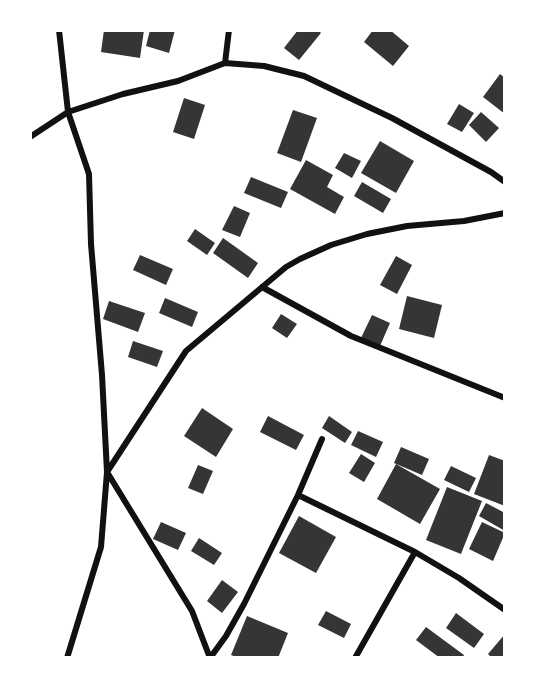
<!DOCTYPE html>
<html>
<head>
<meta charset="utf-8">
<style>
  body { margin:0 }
  #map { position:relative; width:535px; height:688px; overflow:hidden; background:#fff; font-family:"Noto Serif",serif }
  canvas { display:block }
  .frame { position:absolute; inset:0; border:32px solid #fff; pointer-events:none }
</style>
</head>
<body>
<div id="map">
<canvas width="535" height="688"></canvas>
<div class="frame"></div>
</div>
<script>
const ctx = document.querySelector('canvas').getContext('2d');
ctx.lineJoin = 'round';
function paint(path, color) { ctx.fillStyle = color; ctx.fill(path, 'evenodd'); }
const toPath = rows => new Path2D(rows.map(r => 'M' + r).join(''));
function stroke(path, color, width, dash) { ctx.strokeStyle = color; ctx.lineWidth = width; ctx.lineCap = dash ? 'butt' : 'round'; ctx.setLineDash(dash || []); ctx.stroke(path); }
const building = toPath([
  [104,30,144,30,140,58,101,52],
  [150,30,175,30,169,53,146,46],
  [298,30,318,30,321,33,299,60,284,48],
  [373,30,390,30,409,46,393,66,364,42],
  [500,74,505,78,505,114,483,97],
  [184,98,205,105,194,139,173,132],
  [459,104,474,113,462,132,447,124],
  [293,110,317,118,301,162,277,153],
  [481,112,499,128,486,142,469,125],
  [380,141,414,161,396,193,361,173],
  [344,153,361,161,352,178,335,168],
  [306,160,333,175,327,187,344,197,335,214,290,189],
  [251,177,288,192,281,208,244,193],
  [362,182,391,199,383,213,354,196],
  [234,206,250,213,240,237,222,230],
  [195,229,215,243,207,255,187,241],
  [223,238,258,263,248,278,213,253],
  [140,255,173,269,166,285,133,270],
  [396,256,412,265,397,294,380,285],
  [407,296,442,305,434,338,399,329],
  [165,298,198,312,192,327,159,313],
  [109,301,145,313,138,332,103,319],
  [281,314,297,324,287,338,272,328],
  [372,315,390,323,380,346,361,338],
  [133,341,163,351,157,367,128,357],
  [202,408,233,429,216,457,184,436],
  [268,416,304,435,296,450,260,432],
  [329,416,352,432,345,443,322,428],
  [358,431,383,442,376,457,351,445],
  [401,447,429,459,422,475,394,463],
  [361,454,375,463,364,482,349,473],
  [489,455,505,461,505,506,474,494],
  [396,464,440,489,420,524,377,499],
  [198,465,213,471,203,494,188,488],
  [451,466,476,478,469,492,444,480],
  [447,487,482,501,461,554,426,540],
  [486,503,505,513,505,531,479,516],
  [299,516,336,537,316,573,279,553],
  [161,522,186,533,178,550,153,539],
  [482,522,505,533,493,561,469,549],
  [199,538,222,553,214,565,191,551],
  [222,580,238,592,222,613,207,601],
  [326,611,351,624,344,638,318,625],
  [456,613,484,634,474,648,446,628],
  [247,616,288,633,278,658,239,658,231,655],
  [426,627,464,655,462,658,440,658,416,640],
  [505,634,505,658,492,658,488,654]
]);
const minor = toPath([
  [59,30,68,112,89,174,91,244,102,375,107,472,101,547,67,658],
  [225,63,229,30],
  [30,137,68,112,123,94,178,81,225,63,264,66,304,76,392,118,491,172,505,182],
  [262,287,351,336,505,398],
  [298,495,415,552,459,578,505,610],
  [210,658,192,611,107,472,186,351,286,267,300,259,331,245,367,234,407,226,464,221,505,213],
  [210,658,226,636,244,604,298,495,322,439],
  [355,658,415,552]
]);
paint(building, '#353535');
stroke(minor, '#111', 6);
</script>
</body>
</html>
